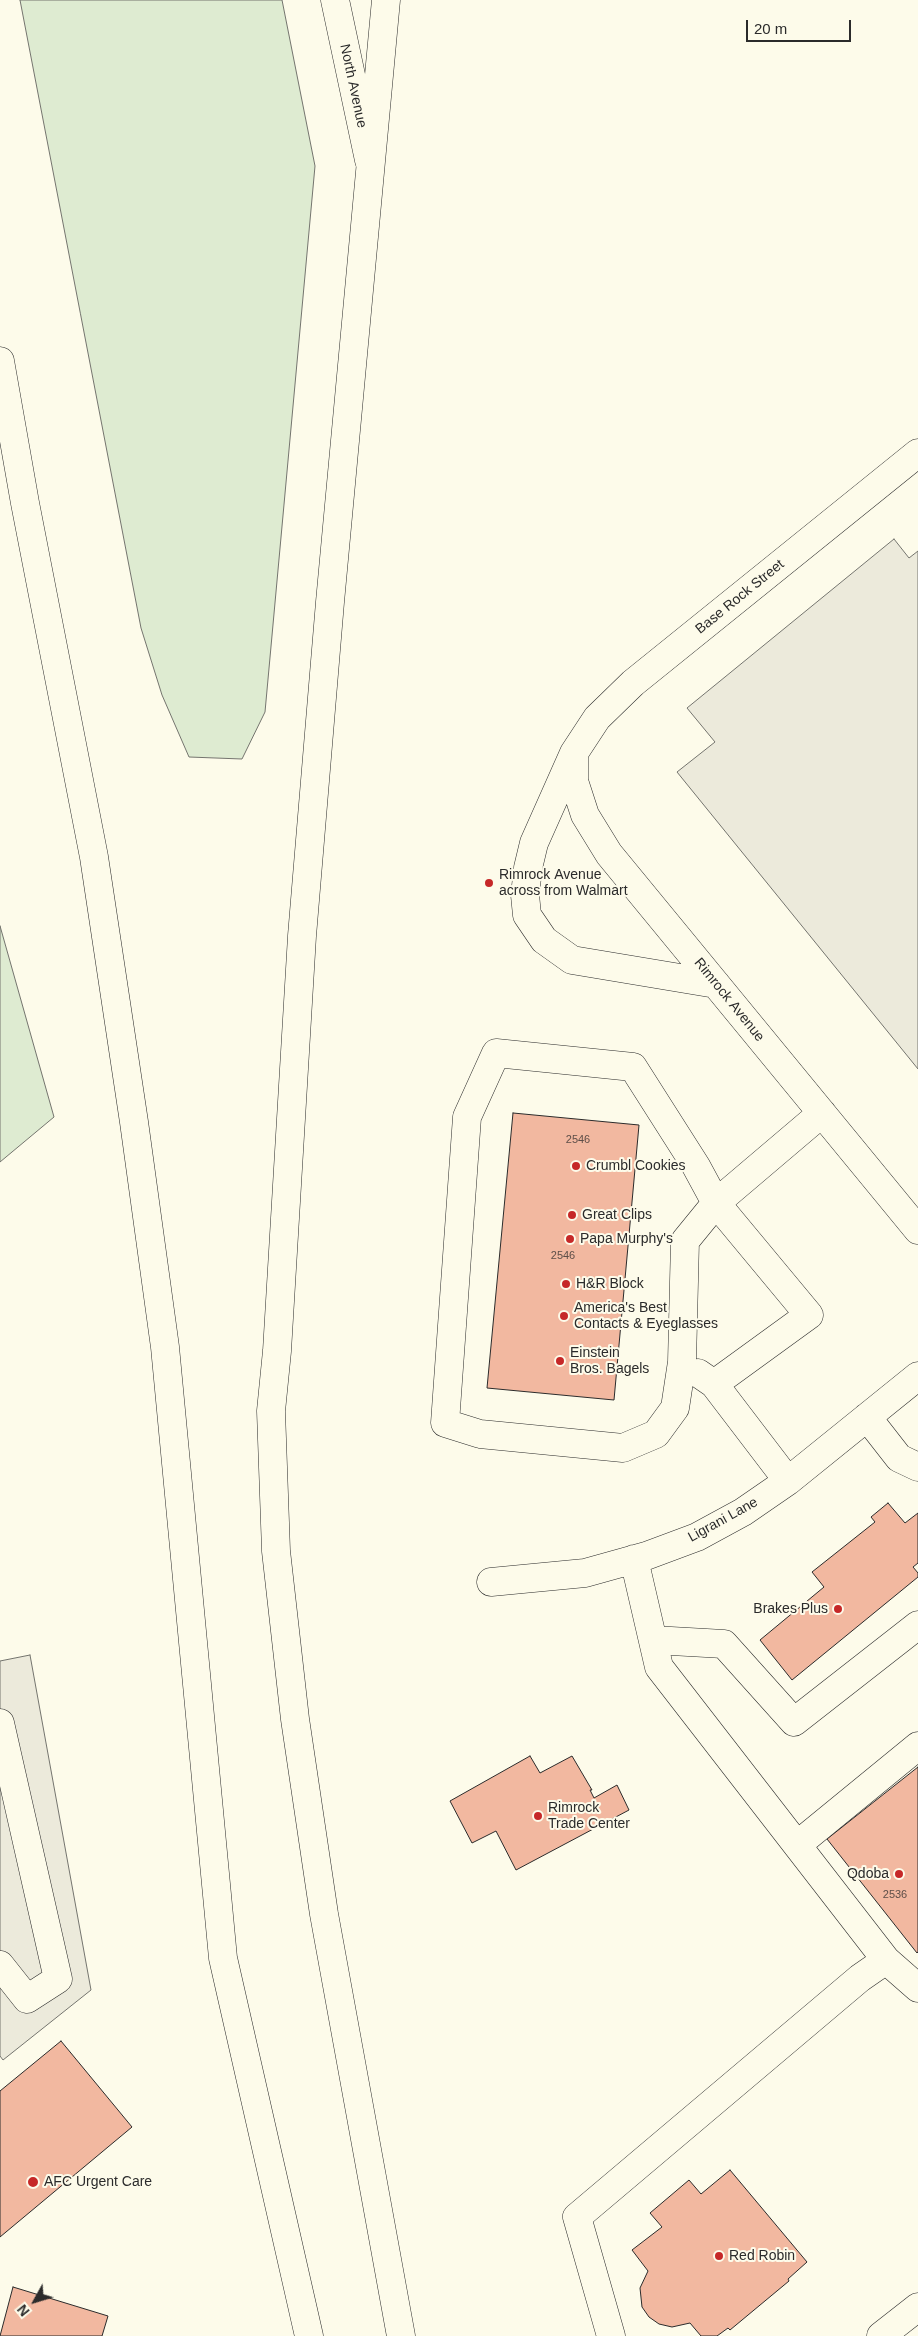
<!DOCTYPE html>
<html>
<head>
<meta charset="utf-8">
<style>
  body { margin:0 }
  #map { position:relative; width:918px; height:2336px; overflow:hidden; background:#fdfbea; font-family:Helvetica,sans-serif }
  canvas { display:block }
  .north { position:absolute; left:10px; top:2276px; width:50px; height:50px; -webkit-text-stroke:4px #fdfbea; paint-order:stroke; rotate:231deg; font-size:14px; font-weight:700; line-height:20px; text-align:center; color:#2b2b2b }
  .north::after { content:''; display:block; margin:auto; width:18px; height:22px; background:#2b2b2b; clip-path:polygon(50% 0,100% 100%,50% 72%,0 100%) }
  .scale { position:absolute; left:746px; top:20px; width:105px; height:22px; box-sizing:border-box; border:2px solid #2b2b2b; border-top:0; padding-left:6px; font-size:15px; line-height:18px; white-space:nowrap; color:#2b2b2b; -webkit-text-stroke:4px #fdfbea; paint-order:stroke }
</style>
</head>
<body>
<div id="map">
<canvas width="918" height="2336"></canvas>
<div class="north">N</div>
<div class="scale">20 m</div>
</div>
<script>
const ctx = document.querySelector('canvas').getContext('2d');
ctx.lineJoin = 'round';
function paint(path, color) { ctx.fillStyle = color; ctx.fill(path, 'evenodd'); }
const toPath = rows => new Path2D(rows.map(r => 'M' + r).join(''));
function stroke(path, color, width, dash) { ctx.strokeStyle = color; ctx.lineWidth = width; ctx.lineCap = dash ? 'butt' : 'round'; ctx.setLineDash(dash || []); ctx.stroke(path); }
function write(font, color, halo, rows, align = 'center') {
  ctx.font = font + ' Helvetica,sans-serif'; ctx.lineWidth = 4; ctx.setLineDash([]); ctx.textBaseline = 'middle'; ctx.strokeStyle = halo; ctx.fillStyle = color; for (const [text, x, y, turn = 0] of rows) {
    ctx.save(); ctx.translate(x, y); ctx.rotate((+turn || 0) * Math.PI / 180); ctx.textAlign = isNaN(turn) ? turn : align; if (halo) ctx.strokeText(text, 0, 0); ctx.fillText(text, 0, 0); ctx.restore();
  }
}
const green = toPath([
  [20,0,282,0,315,166,265,712,242,759,189,757,162,695,141,628,20,0],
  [0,926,54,1117,0,1162,0,926]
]);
const parking = toPath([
  [894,539,909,558,918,551,918,1069,677,772,715,742,687,708,894,539],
  [30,1655,91,1990,3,2060,0,2056,0,1661,30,1655]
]);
const building = toPath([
  [513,1113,639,1125,614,1400,487,1388,513,1113],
  [888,1503,905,1523,918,1513,918,1563,913,1567,918,1573,918,1577,792,1680,760,1640,824,1587,812,1572,875,1522,871,1517,888,1503],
  [530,1756,540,1773,572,1756,592,1790,590,1790,594,1798,617,1785,629,1810,516,1870,496,1831,472,1843,450,1801,530,1756],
  [918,1767,918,1952,917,1953,827,1839,918,1767],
  [61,2041,132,2127,0,2237,0,2091,61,2041],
  [730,2170,807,2262,788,2279,789,2281,730,2330,728,2328,717,2336,701,2336,690,2323,672,2327,659,2324,649,2317,642,2307,640,2288,648,2271,632,2250,662,2227,650,2213,689,2180,701,2194,730,2170],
  [13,2287,108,2316,102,2336,0,2336,13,2287]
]);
const minor = toPath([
  [574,756,574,781,585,815,609,854,918,1230],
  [716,984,572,960,544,940,527,915,525,895,528,868,534,843,574,753,597,718,633,683,918,453],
  [698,1373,714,1384,788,1481],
  [714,1384,809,1315,716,1203,685,1241,682,1362,675,1408,656,1434,623,1448,480,1434,445,1423,467,1117,496,1053,633,1067,696,1166,716,1203,822,1113],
  [867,1417,899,1458,918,1467],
  [634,1559,659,1667,886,1960],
  [491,1582,585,1573,646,1556,697,1537,743,1512,788,1481,918,1376],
  [653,1640,724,1644,794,1722,918,1625],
  [0,1723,58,1979,27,1999,0,1965],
  [797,1845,918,1746],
  [611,2336,577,2217,860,1978,886,1960,918,1988],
  [881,2336,918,2307]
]);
const major = toPath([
  [335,0,369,160]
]);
const highway = toPath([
  [386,0,330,602,302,936,277,1351,271,1411,276,1551,295,1719,324,1914,401,2336],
  [0,361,25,503,94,857,134,1122,165,1347,223,1958,309,2336]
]);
const markers = [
  [489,883,5,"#c62828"],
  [576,1166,5,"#c62828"],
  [572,1215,5,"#c62828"],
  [570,1239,5,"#c62828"],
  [566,1284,5,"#c62828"],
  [564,1316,5,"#c62828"],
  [560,1361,5,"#c62828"],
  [838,1609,5,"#c62828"],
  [538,1816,5,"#c62828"],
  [899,1874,5,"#c62828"],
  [33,2182,6,"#c62828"],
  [719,2256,5,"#c62828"]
];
const numberNames = [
  ["2546",578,1140],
  ["2546",563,1256],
  ["2536",895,1895]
];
const streetNames = [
  ["North Avenue",353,86,78],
  ["Base Rock Street",740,597,-39],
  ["Rimrock Avenue",729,1000,51],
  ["Ligrani Lane",723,1520,-29]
];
const poiNames = [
  ["Rimrock Avenue",499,875],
  ["across from Walmart",499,891],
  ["Crumbl Cookies",586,1166],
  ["Great Clips",582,1215],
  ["Papa Murphy's",580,1239],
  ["H&R Block",576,1284],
  ["America's Best",574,1308],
  ["Contacts & Eyeglasses",574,1324],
  ["Einstein",570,1353],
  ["Bros. Bagels",570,1369],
  ["Brakes Plus",828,1609,"right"],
  ["Rimrock",548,1808],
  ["Trade Center",548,1824],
  ["Qdoba",889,1874,"right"],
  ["AFC Urgent Care",44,2182],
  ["Red Robin",729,2256]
];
paint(green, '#deebd1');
stroke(green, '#74746e', 1);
paint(parking, '#eceadb');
stroke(parking, '#74746e', 1);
paint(building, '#f2b8a0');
stroke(building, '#2b2b2b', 1);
stroke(minor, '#2b2b2b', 29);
stroke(major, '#2b2b2b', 29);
stroke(highway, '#2b2b2b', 29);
stroke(minor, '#fdfbea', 28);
stroke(major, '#fdfbea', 28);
stroke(highway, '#fdfbea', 28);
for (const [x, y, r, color] of markers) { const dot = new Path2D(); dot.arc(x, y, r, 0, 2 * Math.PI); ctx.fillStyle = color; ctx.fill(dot); stroke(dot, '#fdfbea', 2); }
write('11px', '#5d4e48', null, numberNames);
write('14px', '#2b2b2b', '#fdfbea', streetNames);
write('14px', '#2b2b2b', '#fdfbea', poiNames, 'left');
</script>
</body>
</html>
